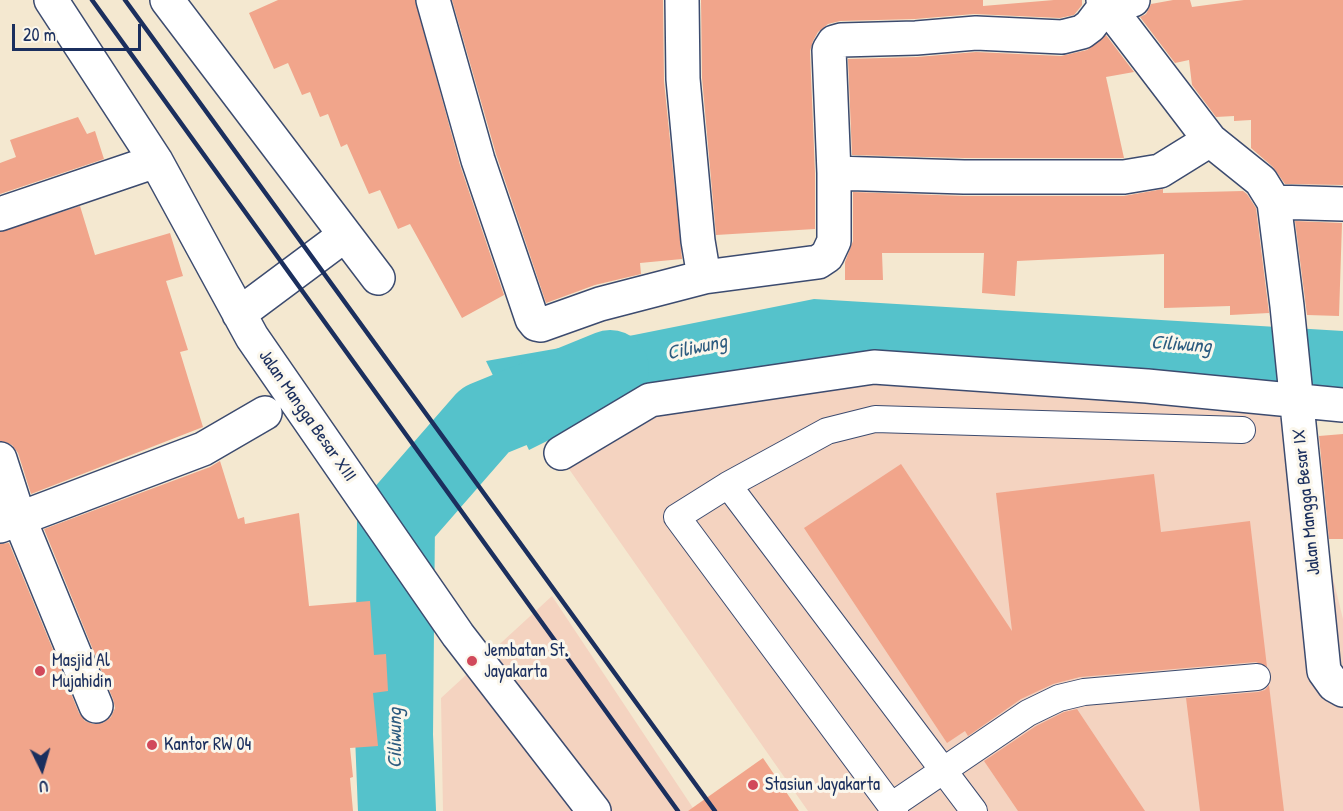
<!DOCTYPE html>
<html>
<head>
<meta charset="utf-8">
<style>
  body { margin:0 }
  #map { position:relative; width:1343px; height:811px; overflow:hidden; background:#f4e8d0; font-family:"Patrick Hand",sans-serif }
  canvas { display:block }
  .north { position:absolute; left:12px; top:739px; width:60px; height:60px; -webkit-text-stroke:4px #fbf7ec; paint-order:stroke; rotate:175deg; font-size:16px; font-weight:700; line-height:24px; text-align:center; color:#1b2f5e }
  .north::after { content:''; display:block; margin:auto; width:21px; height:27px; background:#1b2f5e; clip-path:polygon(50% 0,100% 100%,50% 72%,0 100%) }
  .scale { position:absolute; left:12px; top:24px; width:129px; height:27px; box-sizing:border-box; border:3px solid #1b2f5e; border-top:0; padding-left:8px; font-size:18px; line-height:21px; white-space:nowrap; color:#1b2f5e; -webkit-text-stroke:4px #fbf7ec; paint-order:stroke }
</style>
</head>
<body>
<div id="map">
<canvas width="1343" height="811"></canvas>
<div class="north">U</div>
<div class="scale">20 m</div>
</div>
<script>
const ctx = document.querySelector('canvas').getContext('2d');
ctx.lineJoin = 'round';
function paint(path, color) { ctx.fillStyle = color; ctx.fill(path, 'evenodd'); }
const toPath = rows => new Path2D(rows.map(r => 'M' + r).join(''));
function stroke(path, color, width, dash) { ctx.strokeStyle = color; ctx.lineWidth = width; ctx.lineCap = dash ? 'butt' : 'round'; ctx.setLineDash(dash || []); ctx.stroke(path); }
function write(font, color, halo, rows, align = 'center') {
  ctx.font = font + ' "Patrick Hand",sans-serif'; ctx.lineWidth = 6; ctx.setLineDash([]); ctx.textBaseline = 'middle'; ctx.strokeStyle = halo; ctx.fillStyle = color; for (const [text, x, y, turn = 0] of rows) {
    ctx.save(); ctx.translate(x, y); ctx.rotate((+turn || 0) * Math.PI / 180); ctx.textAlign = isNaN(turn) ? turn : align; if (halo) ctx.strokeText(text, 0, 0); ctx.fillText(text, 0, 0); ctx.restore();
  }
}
const built = toPath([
  [774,358,1283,374,1343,619,1343,811,808,811,548,439],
  [552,596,695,811,443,811,441,698]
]);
const water = toPath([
  [814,299,1343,331,1343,391,1025,374,651,389,529,450,486,361,634,335]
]);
const river = toPath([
  [397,811,394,735,396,522,485,420,610,369]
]);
const building = toPath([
  [278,0,415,0,460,165,504,295,462,318,410,224,398,229,380,190,369,194,347,144,341,147,328,114,320,117,310,92,302,95,288,63,274,69,249,13],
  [452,0,663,0,664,81,682,259,640,263,641,274,595,285,546,303,496,154],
  [701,0,983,0,983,6,1054,0,1082,0,1082,5,1074,15,1060,18,974,14,915,19,840,21,828,24,818,32,813,41,810,51,815,173,815,229,716,235,702,78],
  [1173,0,1190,0,1192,7,1244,0,1343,0,1343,185,1285,184,1273,167,1251,148,1251,120,1234,121,1234,116,1216,117,1192,85,1189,60,1175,63,1140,17,1146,14,1151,4],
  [1106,35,1134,72,1106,77,1124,158,964,158,852,155,848,59,917,57,976,52,1061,56,1087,50],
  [78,117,87,134,95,131,104,159,0,194,0,163,16,157,10,140],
  [1163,189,1163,193,1243,191,1247,194,1256,208,1269,313,1230,315,1230,306,1164,308,1164,254,1017,261,1015,296,982,293,984,253,882,253,883,280,845,280,845,262,853,241,853,192,964,196,1124,196],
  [80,206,95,255,170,233,183,276,166,281,188,350,180,352,203,427,31,494,18,453,12,445,0,441,0,232],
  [1295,221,1342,223,1339,316,1307,315],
  [1343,434,1343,539,1329,539,1319,436],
  [220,461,238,519,244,517,245,524,299,513,309,606,370,601,374,655,386,654,388,691,373,693,378,746,350,748,353,777,350,778,353,811,0,811,0,544,9,543,79,713,85,721,93,724,103,723,111,717,115,708,113,699,44,529,210,467],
  [901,464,1012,631,996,493,1154,474,1161,532,1250,521,1267,667,1256,662,1080,677,1053,684,1021,699,968,736,965,731,947,743,804,528],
  [1269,685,1284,811,1200,811,1186,698,1258,692,1265,690],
  [1077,709,1145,811,1018,811,984,761,1036,726,1064,712],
  [763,758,799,811,688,811]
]);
const service = toPath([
  [728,485,974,811],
  [891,806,1028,713,1059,698,1084,692,1257,677],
  [895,811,677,517,728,485,827,431,875,419,1242,430]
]);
const minor = toPath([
  [51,0,156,161,252,337,458,635,594,811],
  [167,0,378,278],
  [433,0,478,160,532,319,536,324,541,325,600,304,704,277,818,262,827,256,834,241,834,173,829,50,834,42,841,40,916,38,976,33,1062,37,1082,32,1090,26,1106,5,1133,0],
  [682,0,683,79,698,241,704,277],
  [1103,0,1210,140,1261,181,1274,202,1287,306,1324,671,1334,685,1343,690],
  [834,173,964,177,1124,177,1160,171,1210,140],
  [1274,202,1343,204],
  [0,214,156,161],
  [239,314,345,235],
  [561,453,650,400,874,367,1147,386,1343,405],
  [0,459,19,518,96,706],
  [0,526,203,449,265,413]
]);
const rail = toPath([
  [92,0,678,811],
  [125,0,715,811]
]);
const markers = [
  [472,661,6,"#d1495b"],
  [40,671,6,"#d1495b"],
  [152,745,6,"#d1495b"],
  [753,785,6,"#d1495b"]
];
const streetNames = [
  ["Jalan Mangga Besar XIII",307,416,55],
  ["Jalan Mangga Besar IX",1307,502,-96]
];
const poiNames = [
  ["Jembatan St.",484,651],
  ["Jayakarta",484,672],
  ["Masjid Al",52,661],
  ["Mujahidin",52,682],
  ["Kantor RW 04",164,745],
  ["Stasiun Jayakarta",765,785]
];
const waterNames = [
  ["Ciliwung",1181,345,4],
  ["Ciliwung",697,348,-12],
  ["Ciliwung",396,738,-90]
];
paint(built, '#f4d3c0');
paint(water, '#55c2cb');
stroke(river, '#55c2cb', 78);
paint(building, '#f1a58b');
stroke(service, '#3c4b6f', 28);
stroke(minor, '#3c4b6f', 36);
stroke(service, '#fff', 26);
stroke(minor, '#fff', 33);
stroke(rail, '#1b2f5e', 4.5);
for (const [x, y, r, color] of markers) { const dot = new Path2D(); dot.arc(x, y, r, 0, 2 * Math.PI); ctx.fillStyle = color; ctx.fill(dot); stroke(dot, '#fbf7ec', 2); }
write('18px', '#1b2f5e', '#fbf7ec', streetNames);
write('18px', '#1b2f5e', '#fbf7ec', poiNames, 'left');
write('italic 20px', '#2c5b7f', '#fbf7ec', waterNames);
</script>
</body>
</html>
